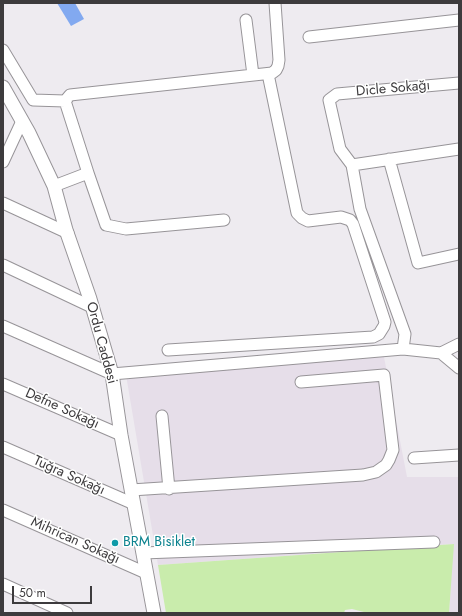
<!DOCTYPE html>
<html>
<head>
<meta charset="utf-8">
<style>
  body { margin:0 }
  #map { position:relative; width:462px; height:616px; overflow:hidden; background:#eeebf0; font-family:Jost,sans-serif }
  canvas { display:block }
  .frame { position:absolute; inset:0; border:4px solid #3d3b3d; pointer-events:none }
  .scale { position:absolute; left:12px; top:586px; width:80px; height:18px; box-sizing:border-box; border:2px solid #3d3b3d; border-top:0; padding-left:5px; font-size:12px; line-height:14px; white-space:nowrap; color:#3d3b3d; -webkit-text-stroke:3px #fff; paint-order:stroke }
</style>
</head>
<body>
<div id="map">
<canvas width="462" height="616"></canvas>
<div class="frame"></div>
<div class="scale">50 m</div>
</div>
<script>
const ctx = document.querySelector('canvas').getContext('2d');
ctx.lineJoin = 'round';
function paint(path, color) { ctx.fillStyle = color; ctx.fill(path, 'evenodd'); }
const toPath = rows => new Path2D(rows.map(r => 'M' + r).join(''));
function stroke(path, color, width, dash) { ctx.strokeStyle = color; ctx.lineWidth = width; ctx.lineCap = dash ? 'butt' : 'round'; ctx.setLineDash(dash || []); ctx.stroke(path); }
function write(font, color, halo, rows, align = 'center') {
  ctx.font = font + ' Jost,sans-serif'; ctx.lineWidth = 3; ctx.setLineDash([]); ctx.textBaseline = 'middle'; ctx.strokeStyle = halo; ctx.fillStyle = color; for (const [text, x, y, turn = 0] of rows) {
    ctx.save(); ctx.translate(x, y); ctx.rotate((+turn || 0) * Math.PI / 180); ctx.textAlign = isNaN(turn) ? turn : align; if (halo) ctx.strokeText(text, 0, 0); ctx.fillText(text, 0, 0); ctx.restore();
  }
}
const built = toPath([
  [384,357,407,477,459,477,459,613,449,613,453,544,158,565,126,375]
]);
const green = toPath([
  [454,544,449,613,368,613,352,609,345,610,344,613,166,613,158,565]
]);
const water = toPath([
  [57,3,75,3,84,19,71,26]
]);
const minor = toPath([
  [246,20,253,75],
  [309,37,459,20],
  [3,50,33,100,65,101],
  [65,101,70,95,272,73,276,70,278,66,279,60,275,3],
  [389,159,418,263,459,254],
  [3,162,22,121],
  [352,165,340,149,329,100,337,94,459,83],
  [88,173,106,225,126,229,224,220],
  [54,186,88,173,65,101],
  [3,203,68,233],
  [3,265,92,307],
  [3,326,112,374,403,349,441,353,459,344],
  [403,349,405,334,360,209,352,165,459,149],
  [168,350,373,337,379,334,384,326,385,322,353,224,350,220,341,217,308,221,302,218,297,213,268,74],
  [441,353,459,368],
  [3,384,121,435],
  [162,416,169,489],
  [3,447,134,504],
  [414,458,459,455],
  [131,490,363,475,376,472,386,465,389,460,393,450,384,375,301,382],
  [3,510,146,573],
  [143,553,434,542],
  [3,584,67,613]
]);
const major = toPath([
  [3,87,29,133,54,186,66,230,90,299,112,374,121,435,154,613]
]);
const markers = [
  [115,543,4,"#0f9aa8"]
];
const streetNames = [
  ["Dicle Sokağı",393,89,-5],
  ["Ordu Caddesi",101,343,75],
  ["Defne Sokağı",62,409,24],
  ["Tuğra Sokağı",69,476,24],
  ["Mihrican Sokağı",75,541,24]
];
const cultureNames = [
  ["BRM Bisiklet",123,543]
];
paint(built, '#e6dee9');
paint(green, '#c9ecac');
paint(water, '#82a9f0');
stroke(minor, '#979498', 13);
stroke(major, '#979498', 15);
stroke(minor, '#fff', 11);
stroke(major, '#fff', 13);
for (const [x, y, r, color] of markers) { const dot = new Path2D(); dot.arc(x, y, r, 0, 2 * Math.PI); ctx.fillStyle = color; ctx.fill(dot); stroke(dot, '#fff', 1.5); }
write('14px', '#3d3b3d', '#fff', streetNames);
write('14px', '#0d838f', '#fff', cultureNames, 'left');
</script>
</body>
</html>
